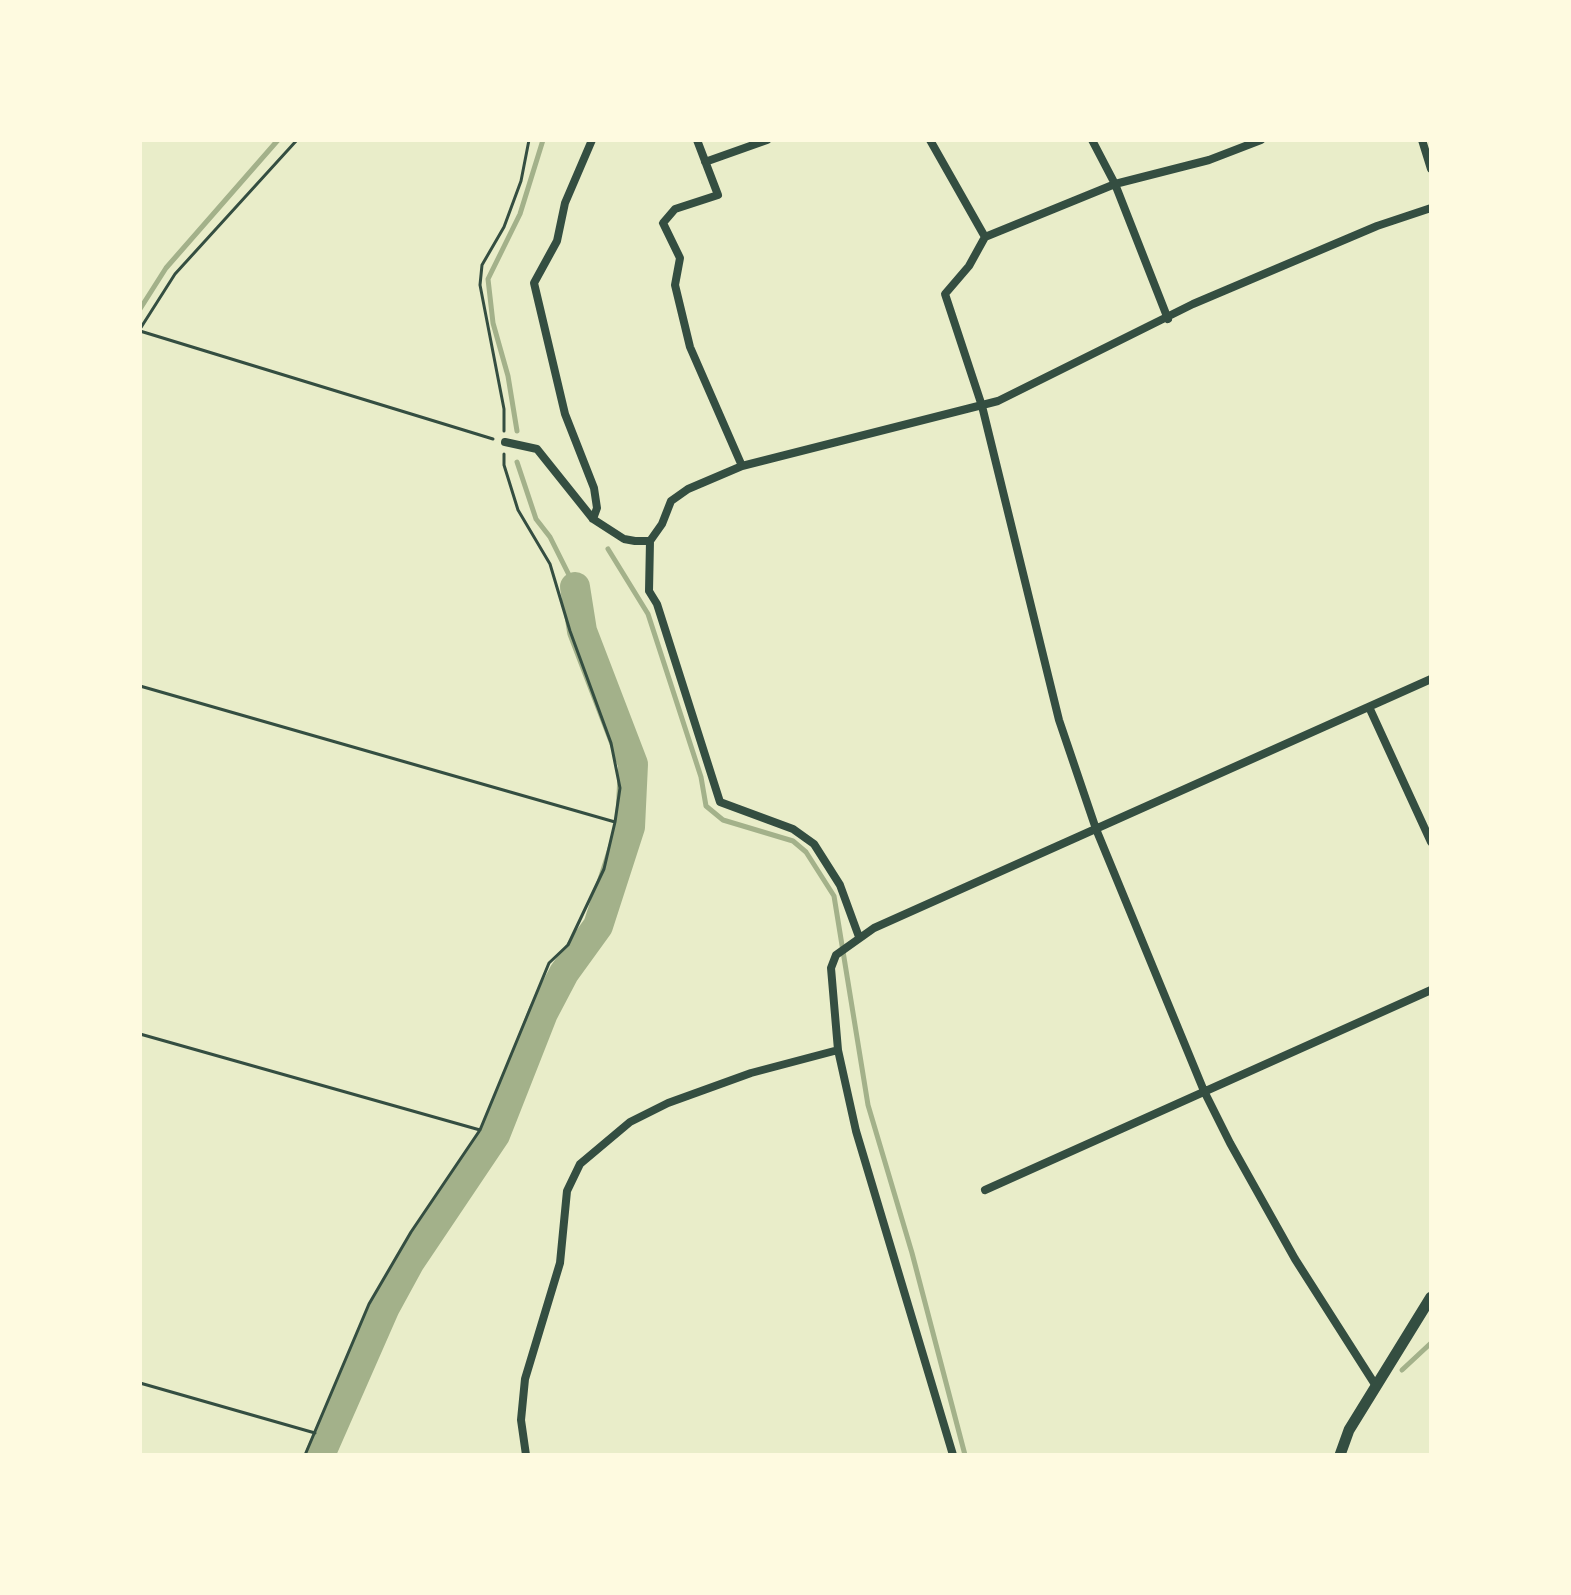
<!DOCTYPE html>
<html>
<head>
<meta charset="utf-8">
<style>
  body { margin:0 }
  #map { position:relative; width:1571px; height:1595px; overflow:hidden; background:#e9edc9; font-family:"Alegreya Sans",sans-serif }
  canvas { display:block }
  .frame { position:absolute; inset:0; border:142px solid #fefae0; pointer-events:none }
</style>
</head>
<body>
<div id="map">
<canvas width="1571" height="1595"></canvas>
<div class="frame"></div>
</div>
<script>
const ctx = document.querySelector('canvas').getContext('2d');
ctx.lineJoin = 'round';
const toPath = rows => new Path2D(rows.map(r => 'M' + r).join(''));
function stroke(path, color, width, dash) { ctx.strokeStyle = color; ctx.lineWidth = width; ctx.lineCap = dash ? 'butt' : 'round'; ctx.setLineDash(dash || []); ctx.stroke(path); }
const stream = toPath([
  [140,309,166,268,278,140],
  [517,431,508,376,493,323,488,279,520,214,543,140],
  [517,462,536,519,550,537,575,587],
  [608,549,648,614,701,777,706,806,723,820,793,841,806,852,834,896,868,1105,912,1253,965,1455],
  [1402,1370,1431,1343]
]);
const river = toPath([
  [320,1455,385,1307,409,1263,495,1135,543,1013,564,973,598,926,630,827,633,764,582,631,575,587]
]);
const path = toPath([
  [140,329,175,274,297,140],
  [140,331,493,439],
  [504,431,504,409,480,285,482,265,504,227,521,181,529,140],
  [140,686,615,822],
  [140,1034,480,1130],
  [140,1383,315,1433],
  [305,1455,369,1304,411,1232,480,1130,549,963,568,945,604,869,615,822,620,788,611,743,570,631,550,564,518,510,504,465,504,454]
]);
const minor = toPath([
  [592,140,565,203,557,241,534,283,565,414,594,488,597,508,593,519],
  [697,140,718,195,675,209,663,223,680,258,675,285,690,347,742,466,998,401,1193,304,1377,226,1431,208],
  [930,140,985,237,969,266,945,294,982,406,1059,720,1096,829,1204,1091,1230,1143,1295,1259,1376,1386],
  [1092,140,1115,184,1168,319],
  [1422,140,1431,169],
  [705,162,767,140],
  [985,237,1115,184,1209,160,1261,140],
  [505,442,537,449,593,519,624,539,635,541,650,541,662,524,671,501,688,489,742,466],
  [650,541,649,591,657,604,720,802,793,829,814,844,840,885,859,937],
  [1369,707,1431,842],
  [985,1190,1431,990],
  [526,1455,521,1420,525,1379,560,1263,567,1191,580,1164,630,1122,668,1103,751,1073,838,1050],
  [953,1455,856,1131,838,1050,831,968,836,955,874,928,1431,679]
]);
const secondary = toPath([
  [1340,1455,1349,1430,1431,1297]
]);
stroke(stream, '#a3b18a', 5);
stroke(river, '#a3b18a', 30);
stroke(path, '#344e41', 3);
stroke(minor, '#344e41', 8);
stroke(secondary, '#344e41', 11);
</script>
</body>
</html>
